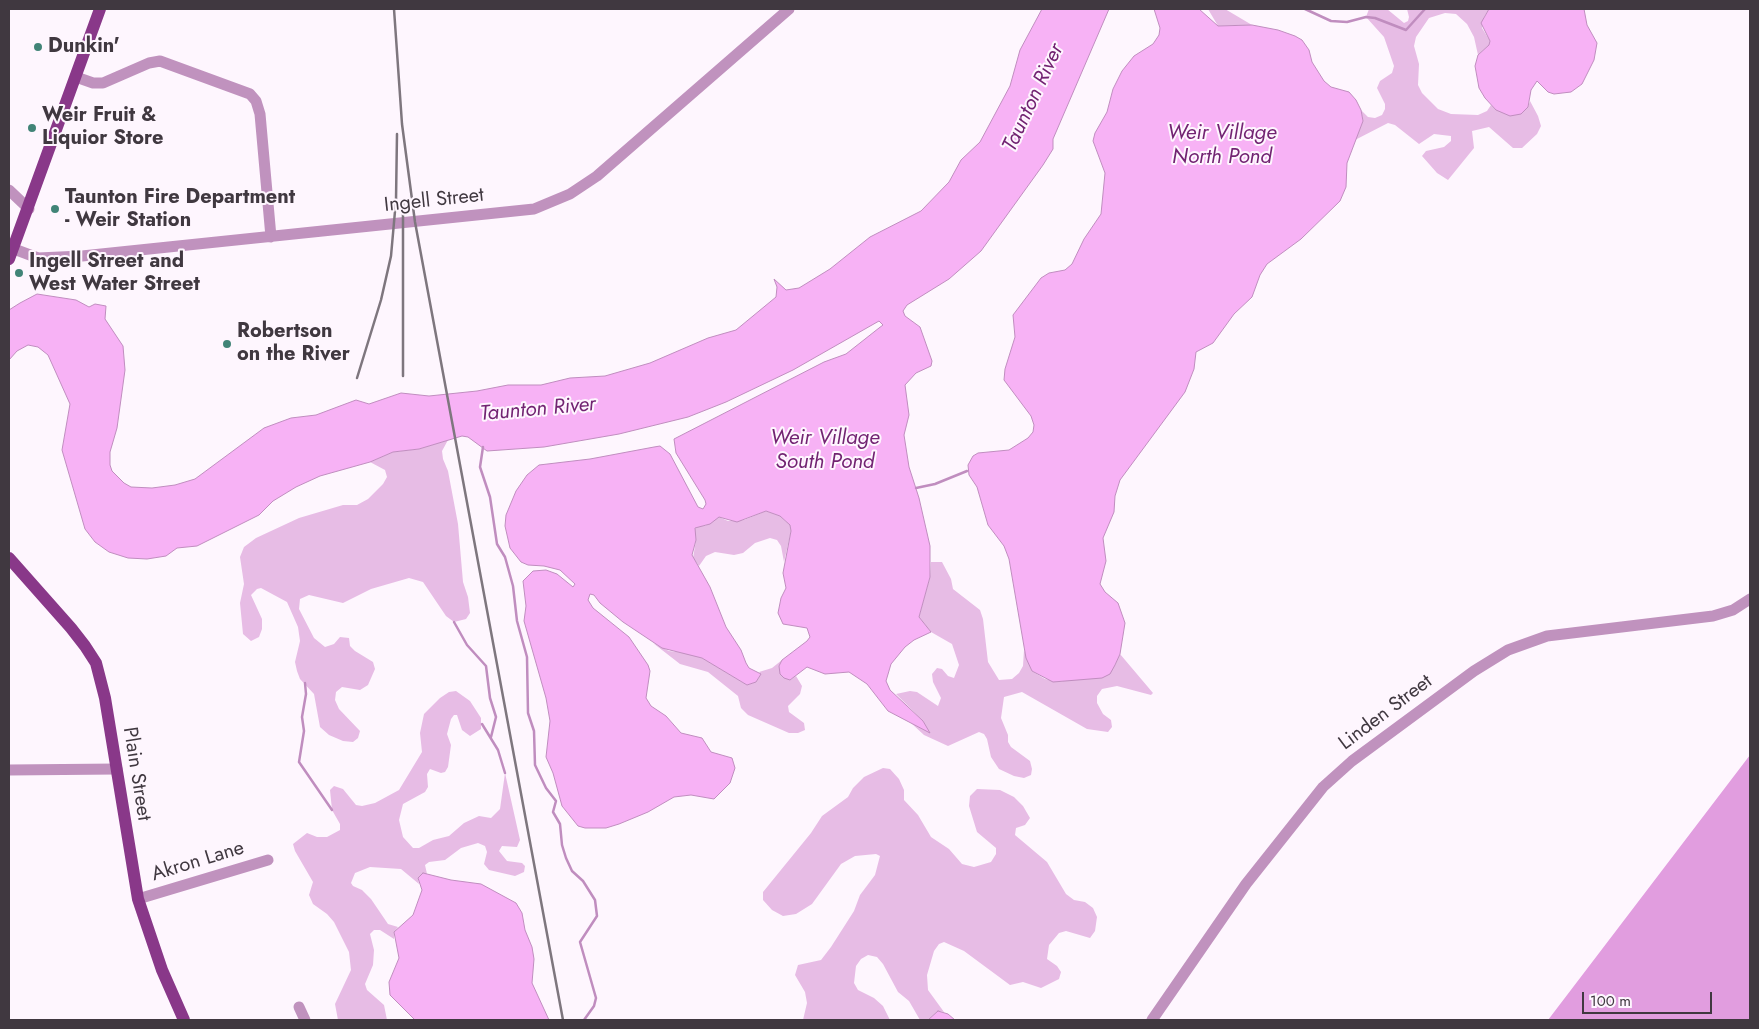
<!DOCTYPE html>
<html>
<head>
<meta charset="utf-8">
<style>
  body { margin:0 }
  #map { position:relative; width:1759px; height:1029px; overflow:hidden; background:#fef6fe; font-family:Jost,sans-serif }
  canvas { display:block }
  .frame { position:absolute; inset:0; border:10px solid #403840; pointer-events:none }
  .scale { position:absolute; left:1582px; top:992px; width:130px; height:22px; box-sizing:border-box; border:2px solid #403840; border-top:0; padding-left:6px; font-size:15px; line-height:18px; white-space:nowrap; color:#403840; -webkit-text-stroke:4px #fef6fe; paint-order:stroke }
</style>
</head>
<body>
<div id="map">
<canvas width="1759" height="1029"></canvas>
<div class="frame"></div>
<div class="scale">100 m</div>
</div>
<script>
const ctx = document.querySelector('canvas').getContext('2d');
ctx.lineJoin = 'round';
function paint(path, color) { ctx.fillStyle = color; ctx.fill(path, 'evenodd'); }
const toPath = rows => new Path2D(rows.map(r => 'M' + r).join(''));
function stroke(path, color, width, dash) { ctx.strokeStyle = color; ctx.lineWidth = width; ctx.lineCap = dash ? 'butt' : 'round'; ctx.setLineDash(dash || []); ctx.stroke(path); }
function write(font, color, halo, rows, align = 'center') {
  ctx.font = font + ' Jost,sans-serif'; ctx.lineWidth = 4; ctx.setLineDash([]); ctx.textBaseline = 'middle'; ctx.strokeStyle = halo; ctx.fillStyle = color; for (const [text, x, y, turn = 0] of rows) {
    ctx.save(); ctx.translate(x, y); ctx.rotate((+turn || 0) * Math.PI / 180); ctx.textAlign = isNaN(turn) ? turn : align; if (halo) ctx.strokeText(text, 0, 0); ctx.fillText(text, 0, 0); ctx.restore();
  }
}
const green = toPath([
  [1208,9,1225,9,1252,25,1218,26],
  [1369,9,1387,9,1404,23,1408,21,1409,17,1407,9,1489,9,1484,17,1482,28,1490,41,1489,45,1478,55,1474,37,1467,24,1456,14,1445,13,1429,18,1416,37,1414,46,1419,64,1418,85,1422,93,1438,109,1451,114,1478,115,1487,111,1491,105,1496,110,1528,107,1530,101,1538,116,1541,126,1537,134,1522,148,1513,148,1489,127,1472,131,1474,148,1448,180,1437,173,1422,156,1426,151,1444,147,1451,141,1451,136,1434,134,1419,144,1395,125,1388,123,1355,140,1363,121,1361,110,1368,117,1375,118,1382,115,1385,109,1385,104,1377,88,1380,81,1392,73,1394,66,1384,37,1366,17],
  [448,440,442,451,443,459,448,471,458,524,463,582,468,597,470,613,466,619,454,622,446,616,423,582,409,578,371,589,343,603,309,595,300,599,299,609,314,638,325,647,334,644,340,637,349,638,350,646,355,651,373,662,375,669,368,685,360,690,342,687,336,692,335,700,339,709,360,731,358,738,353,742,343,741,329,735,320,727,314,694,300,679,297,671,295,662,300,641,298,627,287,602,261,588,257,589,251,595,262,619,262,629,259,637,251,641,243,634,240,603,244,584,240,557,244,547,256,538,299,518,343,505,357,505,368,499,383,484,387,477,385,470,370,462,393,452,419,449],
  [766,511,780,516,790,525,791,531,784,562,781,546,777,540,770,538,755,543,743,553,734,555,715,552,706,556,699,566,693,558,696,540,694,530,698,526,705,526,719,517,728,521,744,520],
  [931,562,942,562,951,579,953,589,980,610,983,619,988,662,999,680,1012,679,1019,673,1023,666,1024,650,1032,671,1045,679,1060,682,1115,665,1120,654,1153,693,1151,695,1117,686,1102,689,1097,696,1097,703,1103,714,1111,720,1112,727,1108,732,1087,729,1022,692,1004,697,1001,718,1008,735,1008,742,1011,747,1030,761,1032,769,1031,775,1024,778,1014,776,999,769,991,757,987,739,984,734,979,732,948,746,924,735,911,723,929,732,923,721,896,694,910,691,917,692,938,706,941,698,933,682,932,674,937,668,942,669,948,676,954,678,959,665,952,644,931,632,919,617,930,577],
  [653,643,669,651,685,653,702,658,747,685,756,682,761,674,759,672,772,668,782,660,779,666,790,680,796,676,802,686,800,694,788,706,789,712,804,723,805,730,798,733,789,733,748,715,741,708,738,696,708,672,680,664],
  [456,691,470,701,481,718,481,729,470,736,462,730,457,715,454,715,451,719,447,734,451,745,448,767,445,772,441,773,430,769,427,774,428,787,425,792,403,804,399,820,403,837,413,848,419,848,433,840,449,836,464,823,479,816,491,818,500,809,505,773,520,840,517,847,502,846,499,851,507,861,522,863,525,866,524,872,515,876,489,870,484,864,487,852,485,846,478,843,461,848,445,860,429,862,425,865,427,874,423,873,418,878,419,884,401,869,370,867,355,873,351,883,353,886,362,890,371,899,388,924,398,927,394,932,394,939,380,930,374,930,370,934,374,950,373,965,365,984,367,990,384,1005,387,1020,338,1020,335,1004,351,970,349,952,334,922,327,914,313,904,309,895,313,882,295,851,293,844,307,833,317,837,327,837,340,830,340,824,332,810,330,790,334,786,343,789,356,805,362,806,375,803,399,790,422,752,420,733,424,714,440,698,449,692],
  [883,768,890,769,899,779,904,790,904,800,918,815,931,837,949,849,962,864,974,867,991,862,996,854,996,848,977,832,969,806,970,796,977,789,1000,790,1014,797,1023,806,1030,818,1025,825,1016,828,1015,835,1047,862,1066,894,1074,900,1085,902,1093,908,1097,917,1095,931,1090,938,1066,931,1059,933,1049,945,1047,959,1057,966,1061,972,1059,979,1041,988,1023,982,1010,985,964,951,944,942,939,944,934,951,927,975,928,990,944,1012,938,1011,928,1020,920,1020,909,1001,898,992,883,964,877,957,868,955,861,959,856,966,854,983,858,990,874,998,883,1006,890,1020,803,1020,807,1003,805,992,795,975,798,965,821,960,831,947,854,911,860,895,875,875,880,856,876,854,855,856,841,864,812,904,796,914,783,916,772,910,763,900,763,892,811,833,822,816,848,797,853,788,864,777]
]);
const forest = toPath([
  [1750,754,1750,1020,1548,1020,1750,755]
]);
const water = toPath([
  [1042,9,1109,9,1053,139,1053,149,1043,165,981,251,949,279,907,305,903,311,905,316,920,327,932,361,931,366,916,373,905,385,909,415,904,435,909,467,919,498,930,546,930,577,919,617,931,632,914,640,905,647,891,664,886,681,890,690,923,721,930,733,888,711,867,684,849,672,825,674,807,667,790,680,784,678,780,674,779,666,782,660,807,641,810,637,807,628,783,624,778,613,781,598,786,588,783,573,791,531,790,525,780,516,766,511,737,522,719,517,710,524,695,528,696,540,692,555,710,587,726,627,741,650,746,663,749,668,761,674,756,682,747,685,702,658,662,648,623,622,600,603,594,595,590,594,588,600,593,608,629,637,648,665,650,671,646,698,651,706,666,716,681,733,702,738,711,752,732,758,735,768,730,783,714,799,691,795,674,797,648,812,619,824,606,828,585,828,578,826,562,806,553,773,546,757,550,721,546,698,524,621,526,606,523,581,533,571,546,570,557,574,573,587,575,584,560,570,544,566,528,565,521,562,510,548,505,526,506,515,516,491,527,475,539,465,590,459,654,447,660,446,670,454,698,507,703,509,706,504,705,500,676,453,674,439,824,362,846,354,879,328,883,325,879,321,793,370,726,402,688,417,619,434,544,447,487,451,468,437,462,436,419,449,393,452,370,462,320,476,296,487,273,501,259,515,197,546,177,548,166,556,147,559,128,558,109,552,95,542,85,529,62,450,70,404,48,355,38,347,28,345,17,351,9,360,9,310,20,303,37,294,76,300,89,307,95,304,106,306,105,319,123,346,125,370,117,428,110,452,110,465,112,471,124,483,131,487,152,488,175,485,195,479,264,428,291,418,316,415,356,400,369,404,401,393,429,396,477,391,508,385,541,385,570,378,605,376,650,363,708,338,736,330,776,297,777,287,774,279,786,290,799,288,830,269,870,237,921,211,949,182,961,160,980,142,1010,86,1020,50,1042,9],
  [1154,9,1199,9,1218,26,1252,25,1278,30,1295,36,1302,40,1309,50,1312,62,1324,81,1331,87,1349,92,1356,100,1361,110,1363,121,1347,163,1346,187,1340,201,1301,239,1267,264,1260,275,1252,297,1234,314,1213,343,1196,352,1194,369,1185,392,1120,480,1115,496,1114,512,1103,538,1106,561,1100,584,1105,592,1118,603,1125,623,1120,654,1115,665,1110,674,1102,678,1053,682,1032,671,1026,658,1009,559,1004,546,988,525,977,487,969,475,968,465,973,456,978,453,1009,450,1028,438,1033,432,1034,425,1031,416,1004,380,1005,369,1015,337,1013,315,1041,278,1049,273,1065,270,1072,264,1084,239,1101,214,1105,173,1093,141,1095,133,1107,112,1113,89,1122,71,1134,56,1153,44,1159,35,1160,28,1154,9],
  [1489,9,1584,9,1587,25,1597,43,1594,60,1582,84,1571,92,1554,94,1548,92,1537,81,1531,90,1528,107,1521,114,1510,116,1496,110,1485,98,1479,88,1475,66,1478,55,1489,45,1490,41,1481,23,1489,9],
  [423,873,451,880,481,884,516,903,522,913,525,930,532,947,534,959,532,983,549,1020,415,1020,390,995,389,982,399,958,394,932,413,915,422,890,418,878,423,873],
  [938,1011,948,1014,955,1020,928,1020,938,1011]
]);
const stream = toPath([
  [1305,9,1331,21,1347,22,1366,17,1375,18,1406,30,1425,9],
  [483,447,480,467,490,497,497,544,505,557,513,586,517,621,527,657,528,713,534,731,535,765,546,788,556,801,553,812,560,824,562,845,566,858,572,871,583,881,595,900,597,916,580,942,596,998,594,1006,584,1020],
  [916,488,935,484,967,471],
  [454,622,467,645,486,666,490,698,496,717,491,737],
  [305,683,306,694,302,717,304,731,299,762,332,810],
  [482,724,498,750,505,773]
]);
const minor = toPath([
  [76,77,93,83,103,83,149,63,160,61,250,94,256,101,260,114,271,237],
  [9,190,29,209],
  [14,249,38,258,82,256,534,209,570,194,597,176,789,9],
  [9,770,117,769],
  [138,899,268,860],
  [299,1007,305,1020],
  [1152,1020,1246,884,1323,787,1352,761,1474,671,1508,650,1547,636,1713,616,1733,610,1750,599]
]);
const major = toPath([
  [9,259,100,9],
  [9,558,71,628,85,646,96,663,105,698,138,899,162,970,184,1020]
]);
const rail = toPath([
  [394,9,402,124,415,222,563,1020],
  [403,376,403,202],
  [357,378,381,300,391,256,396,200,397,134]
]);
const markers = [
  [38,47,5,"#418477"],
  [32,128,5,"#418477"],
  [55,209,5,"#418477"],
  [19,273,5,"#418477"],
  [227,344,5,"#418477"]
];
const poiNames = [
  ["Dunkin'",48,47],
  ["Weir Fruit &",42,116],
  ["Liquior Store",42,139],
  ["Taunton Fire Department",65,198],
  ["- Weir Station",65,221],
  ["Ingell Street and",29,262],
  ["West Water Street",29,285],
  ["Robertson",237,332],
  ["on the River",237,355]
];
const streetNames = [
  ["Ingell Street",434,201,-6],
  ["Linden Street",1386,713,-37],
  ["Plain Street",136,774,81],
  ["Akron Lane",198,862,-17]
];
const waterNames = [
  ["Taunton River",1034,98,-65],
  ["Weir Village",1222,134],
  ["North Pond",1222,158],
  ["Taunton River",538,410,-5],
  ["Weir Village",825,439],
  ["South Pond",825,463]
];
paint(green, '#e7bce5');
paint(forest, '#e19ddf');
paint(water, '#f7b2f5');
stroke(water, '#c08dbf', 1);
stroke(stream, '#c08dbf', 2.5);
stroke(minor, '#c092be', 11);
stroke(major, '#893889', 12);
stroke(rail, '#7e767e', 2.5);
for (const [x, y, r, color] of markers) { const dot = new Path2D(); dot.arc(x, y, r, 0, 2 * Math.PI); ctx.fillStyle = color; ctx.fill(dot); stroke(dot, '#fef6fe', 2); }
write('bold 20px', '#403840', '#fef6fe', poiNames, 'left');
write('20px', '#403840', '#fef6fe', streetNames);
write('italic 21px', '#722372', '#fef6fe', waterNames);
</script>
</body>
</html>
